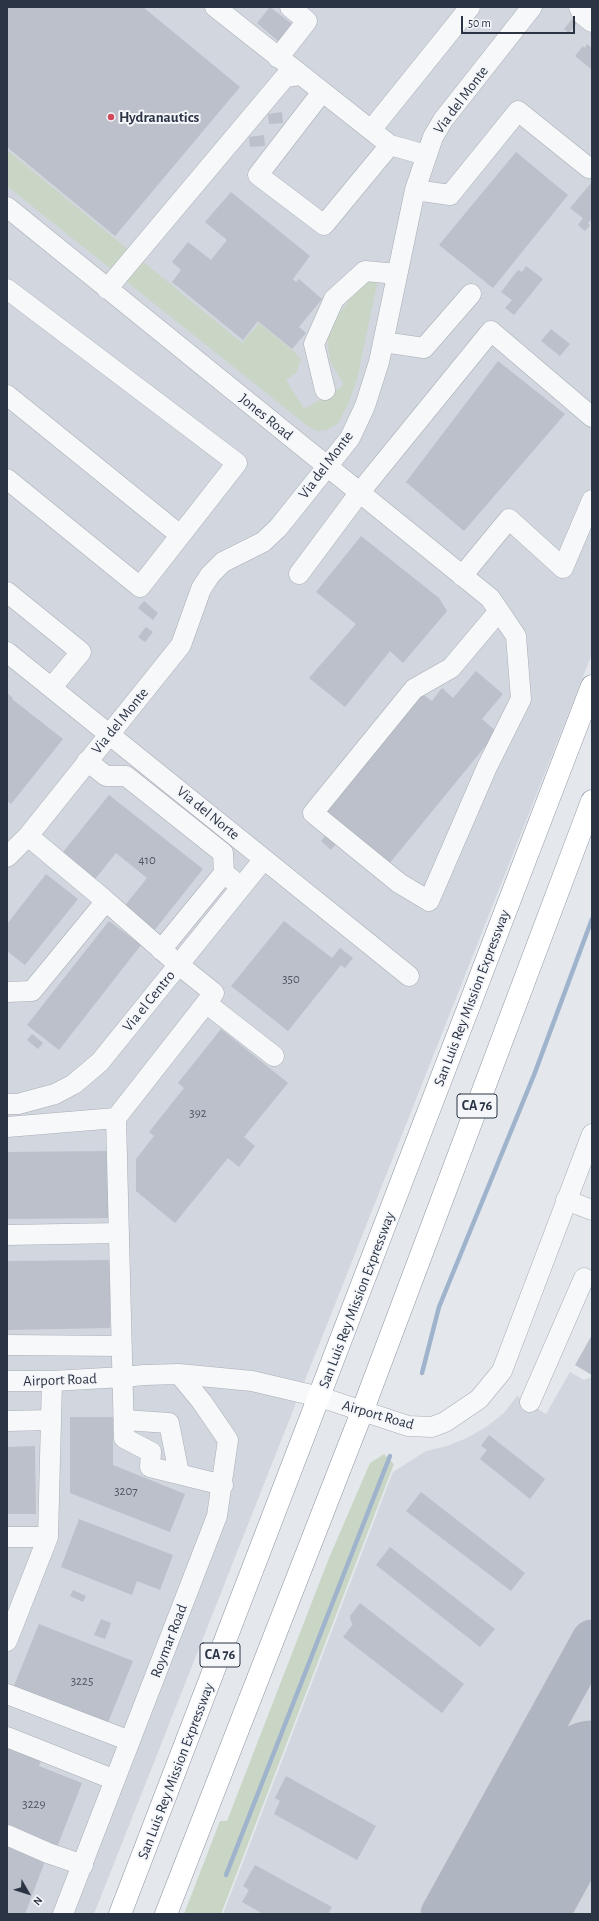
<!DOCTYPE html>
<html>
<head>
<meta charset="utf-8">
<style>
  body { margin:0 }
  #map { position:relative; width:599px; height:1921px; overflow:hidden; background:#e4e7ec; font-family:"Alegreya Sans",sans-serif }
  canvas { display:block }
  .frame { position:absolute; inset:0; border:8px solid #2b3445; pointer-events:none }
  .north { position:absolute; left:8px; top:1873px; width:40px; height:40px; -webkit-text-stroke:3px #f4f6f9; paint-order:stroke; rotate:129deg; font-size:11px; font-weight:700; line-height:16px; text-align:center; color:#2b3445 }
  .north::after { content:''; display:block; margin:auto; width:14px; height:18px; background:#2b3445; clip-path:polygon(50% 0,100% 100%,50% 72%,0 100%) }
  .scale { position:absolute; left:461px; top:16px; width:114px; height:18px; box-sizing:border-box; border:2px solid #2b3445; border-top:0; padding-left:5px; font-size:12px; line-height:14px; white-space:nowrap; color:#2b3445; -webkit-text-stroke:3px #f4f6f9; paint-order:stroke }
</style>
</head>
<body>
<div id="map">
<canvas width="599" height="1921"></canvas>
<div class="frame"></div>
<div class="north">N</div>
<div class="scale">50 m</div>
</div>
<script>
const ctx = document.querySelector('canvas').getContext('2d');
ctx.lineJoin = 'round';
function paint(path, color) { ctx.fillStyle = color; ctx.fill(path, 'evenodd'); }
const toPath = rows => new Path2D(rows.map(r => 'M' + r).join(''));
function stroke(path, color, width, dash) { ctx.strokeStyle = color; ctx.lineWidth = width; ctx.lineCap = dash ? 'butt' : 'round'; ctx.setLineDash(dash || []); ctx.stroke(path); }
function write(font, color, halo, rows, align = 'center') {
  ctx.font = font + ' "Alegreya Sans",sans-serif'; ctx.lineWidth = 4; ctx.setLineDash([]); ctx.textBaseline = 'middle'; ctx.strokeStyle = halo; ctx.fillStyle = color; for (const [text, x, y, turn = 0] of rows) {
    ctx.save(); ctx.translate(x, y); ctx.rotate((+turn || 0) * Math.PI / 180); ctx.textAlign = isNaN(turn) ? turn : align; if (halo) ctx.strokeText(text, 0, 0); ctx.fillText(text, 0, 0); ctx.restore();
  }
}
const built = toPath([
  [7,7,592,7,592,654,94,1914,7,1914],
  [570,1372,584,1380,592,1377,592,1914,223,1914,393,1472,426,1451,447,1446,467,1438,486,1427,504,1413,517,1396,546,1414]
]);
const green = toPath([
  [7,150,242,343,259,323,292,350,301,359,296,373,286,380,304,409,342,387,343,383,330,361,327,337,332,323,356,291,367,281,374,280,377,284,357,379,347,407,337,424,327,430,317,431,309,427,7,186],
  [384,1454,394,1464,221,1914,184,1914,220,1821,227,1821,329,1558,370,1463]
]);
const stream = toPath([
  [422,1373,439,1307,534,1075,592,919],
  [226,1875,390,1456]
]);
const taxiway = toPath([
  [441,1914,592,1640]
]);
const runway = toPath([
  [514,1914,592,1772]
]);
const building = toPath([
  [7,7,143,7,240,87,115,236,7,147],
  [270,7,292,24,278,41,257,23],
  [573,18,578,22,569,33,564,29],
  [587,44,592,48,592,70,575,56,583,46,585,48],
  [282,112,283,123,269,124,268,114],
  [264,135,265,146,250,147,249,137],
  [516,152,568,195,493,288,439,245],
  [592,182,592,219,588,223,590,225,585,231,578,225,583,218,570,208],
  [231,192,310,256,293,279,296,282,299,279,322,299,299,327,306,333,292,349,258,321,243,340,172,282,181,270,172,262,188,242,211,260,227,240,205,222],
  [526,266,543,279,514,315,505,308,512,300,501,292,518,270,522,272],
  [551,329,570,344,560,356,541,341],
  [498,361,565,414,464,531,406,482],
  [361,536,439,598,447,611,403,663,390,651,345,707,309,678,356,624,316,592],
  [144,601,158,613,153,620,138,608],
  [146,627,153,632,145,642,138,637],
  [476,671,503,694,482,719,497,732,389,864,324,812,421,693,432,701,442,688,453,698],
  [7,693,13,698,12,699,63,739,11,804,7,801],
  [109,795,203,869,153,932,123,908,147,878,116,853,92,883,59,857],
  [326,835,336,844,331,850,321,841],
  [46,874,78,899,25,965,7,951,7,924],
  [109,921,141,945,59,1050,27,1025],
  [284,921,332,958,340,948,353,958,345,968,341,965,288,1031,231,986],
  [221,1029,288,1083,244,1137,255,1146,239,1167,228,1158,175,1223,136,1191,136,1159,154,1136,149,1132,184,1088,178,1083],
  [32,1034,43,1043,38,1049,27,1040],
  [110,1151,110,1218,7,1219,7,1152],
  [110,1260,110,1328,7,1330,7,1261],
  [592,1335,592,1375,575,1365],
  [70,1417,113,1417,113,1465,185,1494,170,1532,70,1493],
  [489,1435,545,1479,530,1499,480,1459,487,1450,481,1446],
  [35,1446,36,1514,7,1514,7,1447],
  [421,1492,525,1573,511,1591,406,1511],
  [79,1519,173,1555,160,1590,137,1581,132,1595,61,1567],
  [390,1547,495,1629,480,1647,376,1565],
  [73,1590,86,1596,83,1602,70,1596],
  [360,1603,464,1684,442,1713,343,1637,353,1624,351,1622,350,1616],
  [101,1619,111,1623,105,1639,94,1635],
  [39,1624,133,1661,107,1725,13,1688],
  [7,1742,43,1756,39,1766,82,1783,56,1850,50,1848,25,1914,7,1914],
  [286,1776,376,1826,357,1860,274,1814,280,1801,275,1798],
  [255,1865,332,1907,328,1914,263,1914,242,1902,249,1890,243,1886]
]);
const minor = toPath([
  [215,7,390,145,426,155],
  [579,7,583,15,592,22],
  [278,58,307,21,290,7],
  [322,92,258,175,324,225,390,145],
  [371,130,470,7],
  [415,190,450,195,518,111,589,168],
  [7,207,490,598,499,611,516,636,521,699,487,767,429,901,399,883,313,813,414,689,451,668,499,611],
  [7,289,237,463,140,587,7,479],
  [107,289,285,77,300,75],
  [383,342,424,348,471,294],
  [325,390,314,344,334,299,365,271,397,274],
  [7,395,180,535],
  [299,574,360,492,491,331,592,417],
  [462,576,509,519,563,568,592,500],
  [7,592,81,652,52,687],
  [7,652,409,976],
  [87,761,106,776,126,776,223,853,224,873,241,887],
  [7,857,28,836,181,645,201,589,210,575,223,562,263,542,278,528,350,438,365,406,379,362,415,190,433,137,443,120,532,7],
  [106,901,179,965,214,993,116,1118],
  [161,950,224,873],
  [7,992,32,991,106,901,28,836],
  [206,1003,274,1056],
  [7,1104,18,1104,55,1094,74,1084,100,1062,264,859],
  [7,1127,116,1118,124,1438,151,1452,150,1467,223,1485],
  [566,1200,592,1210],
  [7,1235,119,1233],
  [7,1345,122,1346],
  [7,1381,52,1381,123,1377,144,1375,179,1374,252,1381,320,1397,408,1426,432,1427,445,1422,479,1399,502,1371,592,1134],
  [530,1402,584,1278],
  [124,1420,169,1423,179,1474],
  [7,1421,51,1420],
  [7,1537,48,1537],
  [7,1641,48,1537,52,1381],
  [7,1694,130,1741],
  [7,1737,115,1780],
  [7,1835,48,1853,83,1865],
  [63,1914,217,1516,228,1440,202,1402,179,1374]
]);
const highway = toPath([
  [120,1914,592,686],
  [166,1914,362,1412,592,801]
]);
const markers = [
  [111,117,4,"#d1495b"]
];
const numberNames = [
  ["410",147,860],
  ["350",291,979],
  ["392",198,1113],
  ["3207",126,1491],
  ["3225",82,1681],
  ["3229",34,1804]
];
const shields = [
  [477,1106,40],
  [220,1655,40]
];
const shieldNames = [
  ["CA 76",477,1106],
  ["CA 76",220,1655]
];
const streetNames = [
  ["Via del Monte",461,100,-53],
  ["Jones Road",266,417,39],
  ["Via del Monte",326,465,-53],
  ["Via del Monte",120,721,-51],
  ["Via del Norte",208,813,39],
  ["San Luis Rey Mission Expressway",472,998,-69],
  ["Via el Centro",149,1001,-51],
  ["San Luis Rey Mission Expressway",357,1300,-69],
  ["Airport Road",60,1380,-2],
  ["Airport Road",378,1415,16],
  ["Roymar Road",169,1641,-69],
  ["San Luis Rey Mission Expressway",176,1771,-69]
];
const poiNames = [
  ["Hydranautics",119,117]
];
paint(built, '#d2d6de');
paint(green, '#c9d6c5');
stroke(stream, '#9fb4cc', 4.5);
stroke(taxiway, '#b0b6c1', 41);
stroke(runway, '#b0b6c1', 103);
paint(building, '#bbc0ca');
stroke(minor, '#a9aeb7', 21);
stroke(highway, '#8b94a3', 23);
stroke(minor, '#f7f8fa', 20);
stroke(highway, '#fff', 22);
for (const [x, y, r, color] of markers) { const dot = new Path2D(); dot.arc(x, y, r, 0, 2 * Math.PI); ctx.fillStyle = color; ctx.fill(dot); stroke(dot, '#f4f6f9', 1.5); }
write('13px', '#4f5766', null, numberNames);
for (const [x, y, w] of shields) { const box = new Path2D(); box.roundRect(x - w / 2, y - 12, w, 24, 3); ctx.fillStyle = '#f4f6f9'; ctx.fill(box); stroke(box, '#2b3445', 1); }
write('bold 14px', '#2b3445', null, shieldNames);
write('15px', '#2b3445', '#f4f6f9', streetNames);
write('bold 15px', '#2b3445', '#f4f6f9', poiNames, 'left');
</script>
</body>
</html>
